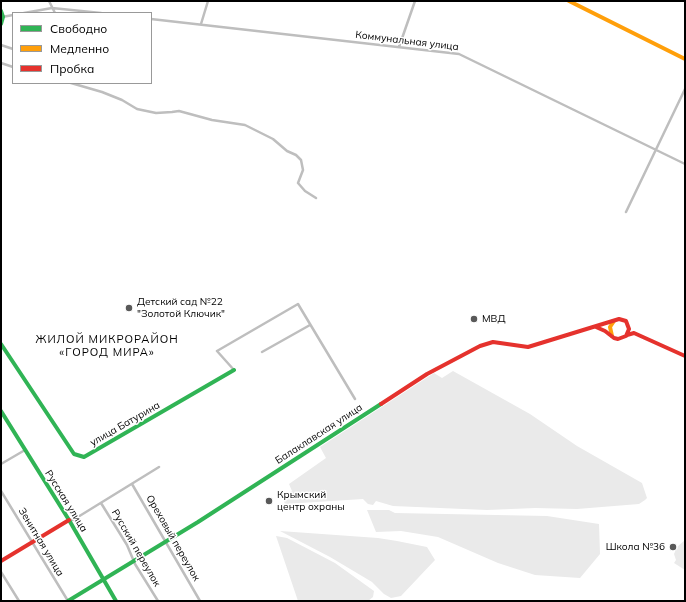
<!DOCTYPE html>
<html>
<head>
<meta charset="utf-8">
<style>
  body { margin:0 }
  #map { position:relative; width:686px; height:602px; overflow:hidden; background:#fff; font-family:Mulish,sans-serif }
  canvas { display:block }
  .frame { position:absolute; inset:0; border:2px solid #000; pointer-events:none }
  .legend { position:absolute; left:12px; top:12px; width:140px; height:72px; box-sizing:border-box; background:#fff; border:1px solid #999; margin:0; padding:5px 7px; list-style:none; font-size:12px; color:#000 }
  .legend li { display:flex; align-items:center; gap:8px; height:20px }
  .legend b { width:20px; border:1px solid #999 }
</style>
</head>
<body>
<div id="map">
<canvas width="686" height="602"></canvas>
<div class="frame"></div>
<ul class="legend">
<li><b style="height:5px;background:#30b455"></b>Свободно</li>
<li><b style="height:5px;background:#ff9f0a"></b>Медленно</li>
<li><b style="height:5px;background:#e5322d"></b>Пробка</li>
</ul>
</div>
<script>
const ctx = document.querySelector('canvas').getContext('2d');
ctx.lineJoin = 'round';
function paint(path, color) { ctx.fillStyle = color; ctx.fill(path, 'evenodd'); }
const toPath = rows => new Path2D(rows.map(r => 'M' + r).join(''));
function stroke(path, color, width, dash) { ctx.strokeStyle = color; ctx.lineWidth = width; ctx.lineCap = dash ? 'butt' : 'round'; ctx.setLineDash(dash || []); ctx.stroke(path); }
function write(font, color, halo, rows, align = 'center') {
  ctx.font = font + ' Mulish,sans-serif'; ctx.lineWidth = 3; ctx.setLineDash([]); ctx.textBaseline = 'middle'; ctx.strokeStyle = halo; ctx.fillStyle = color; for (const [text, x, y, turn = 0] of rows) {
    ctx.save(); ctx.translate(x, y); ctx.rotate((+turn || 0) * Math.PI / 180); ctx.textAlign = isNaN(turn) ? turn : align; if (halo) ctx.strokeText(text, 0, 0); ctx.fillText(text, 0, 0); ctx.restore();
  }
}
const green = toPath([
  [453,371,530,414,577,446,642,483,647,498,645,500,639,504,577,509,535,508,487,510,393,506,376,501,373,505,368,504,363,499,285,504,283,498,292,491,289,484,326,458,320,447,434,373,442,378],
  [367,510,389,510,395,513,547,516,599,524,600,554,580,578,535,575,498,563,438,537,401,531,376,532],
  [280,531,378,538,397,541,427,547,435,560,401,596,391,598,384,594,372,582,330,557],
  [276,536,287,538,335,563,374,591,373,597,368,601,298,601],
  [685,540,685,570,674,563,676,560,674,554,677,547]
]);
const street = toPath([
  [49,1,55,13],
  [24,13,52,8,101,13],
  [2,17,13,15],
  [151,19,459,54,685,164],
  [201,24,208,1],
  [1,45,13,49],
  [399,47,415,1],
  [1,63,13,67],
  [71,83,102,92,122,100,137,109,156,113,172,112,179,111,212,120,245,125,273,139,287,151,296,155,301,160,303,170,298,183,305,191,316,198],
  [626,212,685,89],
  [262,352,310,325],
  [234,370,217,351,298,304,355,399],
  [1,464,25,450],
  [132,484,200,601],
  [1,491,68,601],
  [101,503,127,545,135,564,158,601],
  [69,520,73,520,159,467],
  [1,572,19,601]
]);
const fast = toPath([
  [1,11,3,17,1,24],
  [1,344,74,454,84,457,234,370],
  [1,411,69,520,116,601],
  [68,601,198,522,381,404]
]);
const slow = toPath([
  [569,1,685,59],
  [612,336,610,327,614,321]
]);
const jam = toPath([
  [627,335,634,333,685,356],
  [381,404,427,374,480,346,493,342,528,347,619,319,626,321,629,329,626,336,618,339,614,338,605,331,596,327],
  [1,561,69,520]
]);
const markers = [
  [129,308,4,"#595959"],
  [474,319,4,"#595959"],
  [269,501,4,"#595959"],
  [673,547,4,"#595959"]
];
const streetNames = [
  ["Коммунальная улица",407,41,7],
  ["улица Батурина",125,424,-30],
  ["Балаклавская улица",319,434,-33],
  ["Русская улица",66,501,58],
  ["Ореховый переулок",173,538,60],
  ["Зенитная улица",41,542,59],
  ["Русский переулок",136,548,60]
];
const poiNames = [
  ["Детский сад №22",137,302],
  ["\"Золотой Ключик\"",137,314],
  ["МВД",482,319],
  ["Крымский",277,495],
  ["центр охраны",277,507],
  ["Школа №36",665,547,"right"]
];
const neighbourhoodNames = [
  ["ЖИЛОЙ МИКРОРАЙОН",107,340],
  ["«ГОРОД МИРА»",107,353]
];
paint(green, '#eaeaea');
stroke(street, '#bebebe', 2.5);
stroke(fast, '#30b455', 4);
stroke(slow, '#ff9f0a', 4);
stroke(jam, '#e5322d', 4);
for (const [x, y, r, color] of markers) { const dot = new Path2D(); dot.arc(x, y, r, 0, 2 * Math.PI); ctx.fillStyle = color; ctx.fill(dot); stroke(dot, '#fff', 1.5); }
write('10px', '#000', '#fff', streetNames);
write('10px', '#000', '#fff', poiNames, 'left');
ctx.letterSpacing = '1px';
write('11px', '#000', '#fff', neighbourhoodNames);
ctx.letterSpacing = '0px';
</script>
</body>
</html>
